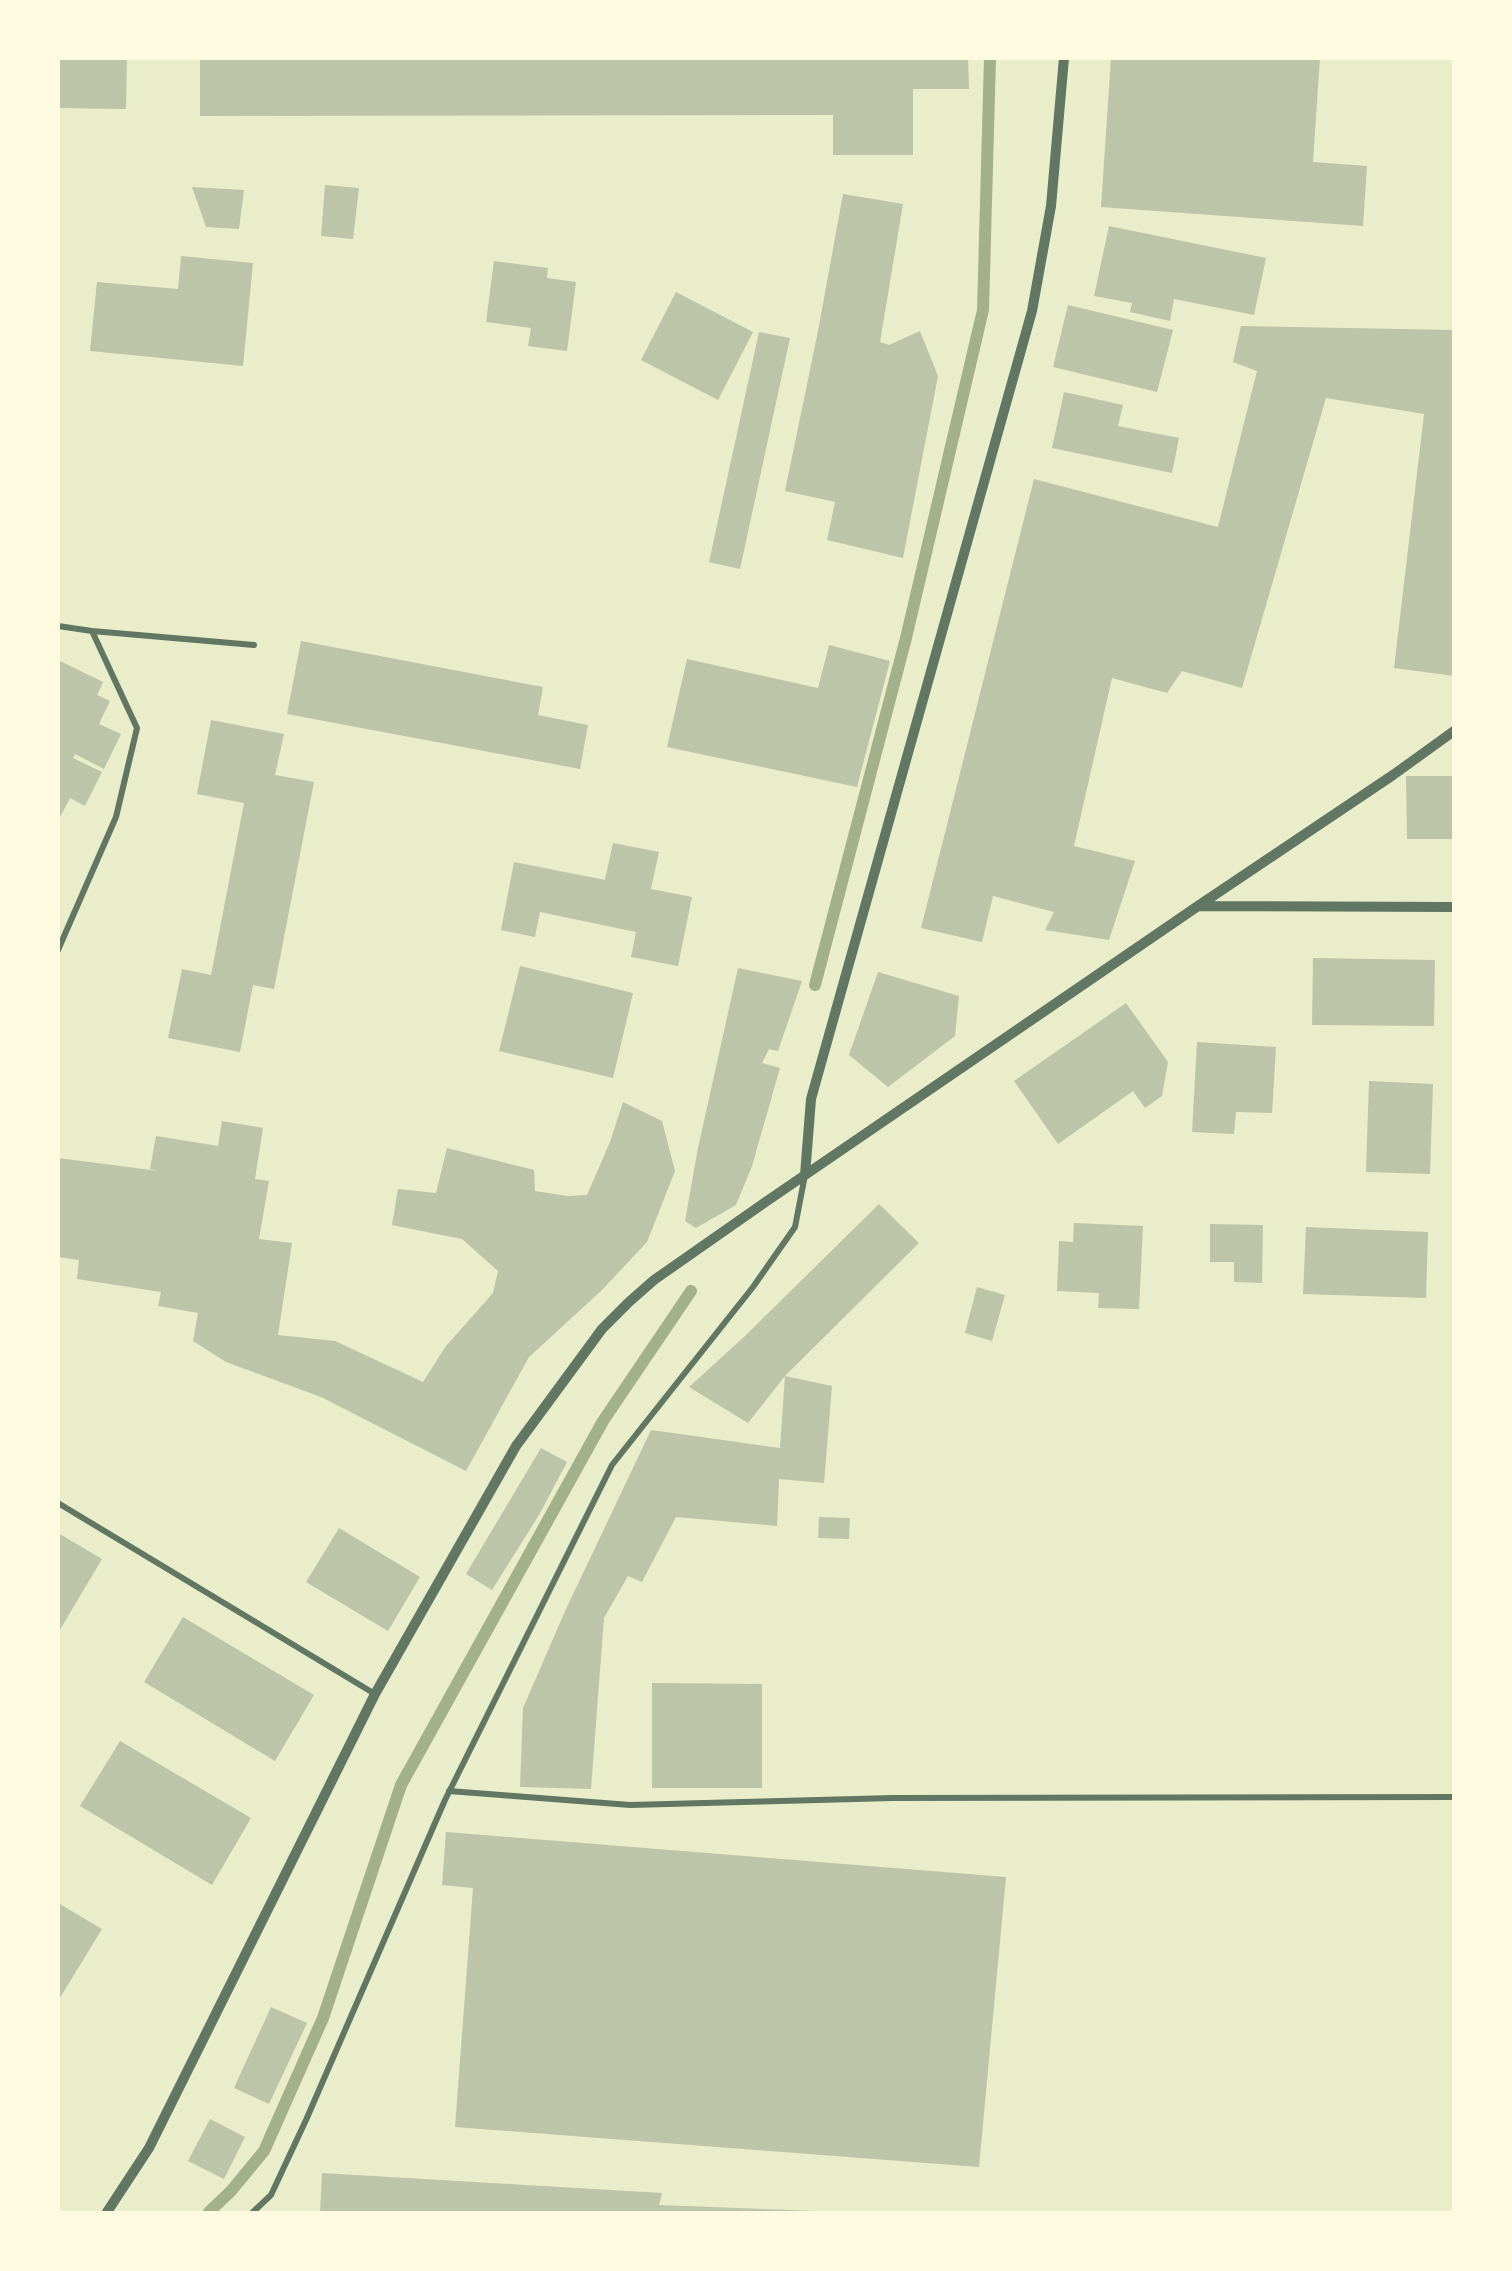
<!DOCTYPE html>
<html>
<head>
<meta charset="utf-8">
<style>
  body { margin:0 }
  #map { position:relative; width:1512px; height:2271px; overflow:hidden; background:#e9edc9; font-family:Lato,sans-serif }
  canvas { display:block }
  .frame { position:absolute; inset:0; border:60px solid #fefae0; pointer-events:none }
</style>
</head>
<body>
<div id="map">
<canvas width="1512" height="2271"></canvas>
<div class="frame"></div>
</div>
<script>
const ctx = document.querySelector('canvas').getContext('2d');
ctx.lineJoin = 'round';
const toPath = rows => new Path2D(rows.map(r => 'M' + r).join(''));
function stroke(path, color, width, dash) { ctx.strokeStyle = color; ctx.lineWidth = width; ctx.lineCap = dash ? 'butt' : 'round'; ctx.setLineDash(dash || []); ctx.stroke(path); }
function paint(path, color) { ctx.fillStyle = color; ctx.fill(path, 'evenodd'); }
const stream = toPath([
  [815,985,906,638,983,310,990,58],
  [209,2212,231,2191,264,2151,323,2018,401,1785,603,1421,691,1291]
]);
const building = toPath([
  [58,58,127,58,126,109,58,108],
  [200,58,968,58,969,89,913,89,913,155,833,155,833,115,200,116],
  [1111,58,1320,58,1313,162,1367,166,1363,226,1101,207],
  [325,185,359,188,353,239,321,236],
  [192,187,244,190,239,229,206,227],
  [843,194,903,204,880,342,889,345,920,331,938,376,903,558,827,540,835,502,785,491,818,331],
  [1109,226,1266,258,1254,315,1174,299,1170,321,1130,312,1132,303,1094,296],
  [181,256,253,263,243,366,90,351,97,282,178,289],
  [494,261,548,268,547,278,576,282,567,351,528,346,531,328,486,322],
  [676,292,753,332,718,400,641,360],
  [1068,305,1173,330,1157,392,1053,367],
  [1241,326,1454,330,1454,676,1394,668,1424,414,1326,398,1242,688,1182,671,1167,693,1112,678,1074,846,1135,861,1109,940,1045,930,1054,912,993,896,982,942,921,928,1034,479,1218,527,1257,371,1233,362],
  [759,332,790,338,740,569,709,562],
  [1064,392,1123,405,1118,426,1179,438,1172,473,1052,448],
  [301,641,543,687,538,715,588,725,580,769,287,714],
  [829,645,890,661,857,787,667,747,687,659,818,688],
  [60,661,103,682,97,695,110,701,99,724,121,734,104,769,75,754,73,758,102,772,85,806,70,798,58,821,58,665],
  [211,720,284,734,275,775,314,782,274,989,253,985,240,1052,168,1038,182,969,211,975,244,803,197,794],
  [1406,776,1454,776,1454,839,1407,839],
  [613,843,659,852,651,889,692,897,678,966,631,957,636,932,540,912,535,937,501,930,514,862,605,880],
  [1313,958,1435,960,1434,1026,1312,1025],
  [520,966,633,993,613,1078,499,1051],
  [738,968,802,981,778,1051,769,1049,762,1063,780,1068,752,1166,736,1205,696,1228,685,1221,698,1148],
  [878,972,959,996,955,1036,888,1087,849,1055],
  [1126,1003,1168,1062,1162,1096,1145,1108,1133,1091,1058,1144,1014,1081],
  [1197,1042,1276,1047,1272,1113,1236,1112,1234,1134,1192,1132],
  [1369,1081,1433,1084,1430,1174,1366,1172],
  [623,1102,662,1121,675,1171,647,1242,601,1291,529,1357,466,1471,321,1397,226,1362,193,1341,198,1313,158,1306,161,1292,77,1279,79,1260,58,1257,58,1158,159,1171,150,1169,156,1136,218,1146,222,1121,263,1128,255,1179,269,1181,259,1239,292,1243,278,1335,335,1341,423,1382,446,1346,493,1293,498,1271,462,1239,392,1225,398,1189,436,1193,447,1148,534,1170,535,1191,568,1196,587,1195,610,1142],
  [879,1204,919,1243,785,1376,832,1386,824,1483,779,1479,777,1526,676,1517,642,1582,628,1576,604,1618,591,1789,520,1787,523,1708,566,1609,651,1430,780,1448,785,1376,748,1423,689,1387,745,1336],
  [1074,1223,1143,1226,1139,1309,1098,1308,1099,1293,1057,1291,1059,1241,1073,1242],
  [1210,1224,1263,1225,1262,1283,1234,1282,1234,1262,1210,1262],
  [1306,1227,1428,1232,1426,1298,1303,1294],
  [977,1287,1005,1295,992,1341,965,1333],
  [541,1448,567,1462,539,1515,492,1590,466,1574],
  [819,1517,850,1518,849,1539,818,1538],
  [339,1528,420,1577,388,1631,306,1582],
  [58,1533,102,1559,58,1633],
  [183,1617,314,1695,275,1761,144,1682],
  [652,1683,762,1684,762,1788,652,1788],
  [120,1741,251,1818,212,1885,80,1806],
  [446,1832,1006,1877,979,2167,455,2127,473,1888,442,1885],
  [58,1903,102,1929,58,2001],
  [271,2007,307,2023,269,2104,234,2088],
  [210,2119,245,2137,224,2179,188,2161],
  [322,2173,662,2193,659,2205,815,2211,815,2212,320,2212]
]);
const minor = toPath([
  [58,626,92,631,254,645],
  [58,950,116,817,137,728,92,631],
  [58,1503,375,1694],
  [449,1791,630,1805,893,1798,1454,1797],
  [253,2212,271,2195,306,2120,445,1800,612,1465,753,1287,795,1227,805,1175]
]);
const tertiary = toPath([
  [1198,906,1454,907],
  [805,1175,811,1099,1032,311,1051,206,1064,58],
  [107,2212,149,2148,375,1694,516,1446,602,1329,629,1302,654,1280,767,1201,1198,906,1393,775,1454,731]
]);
stroke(stream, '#a3b18a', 12);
paint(building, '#bcc5a7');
stroke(minor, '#617663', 6);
stroke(tertiary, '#617663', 10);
</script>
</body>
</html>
